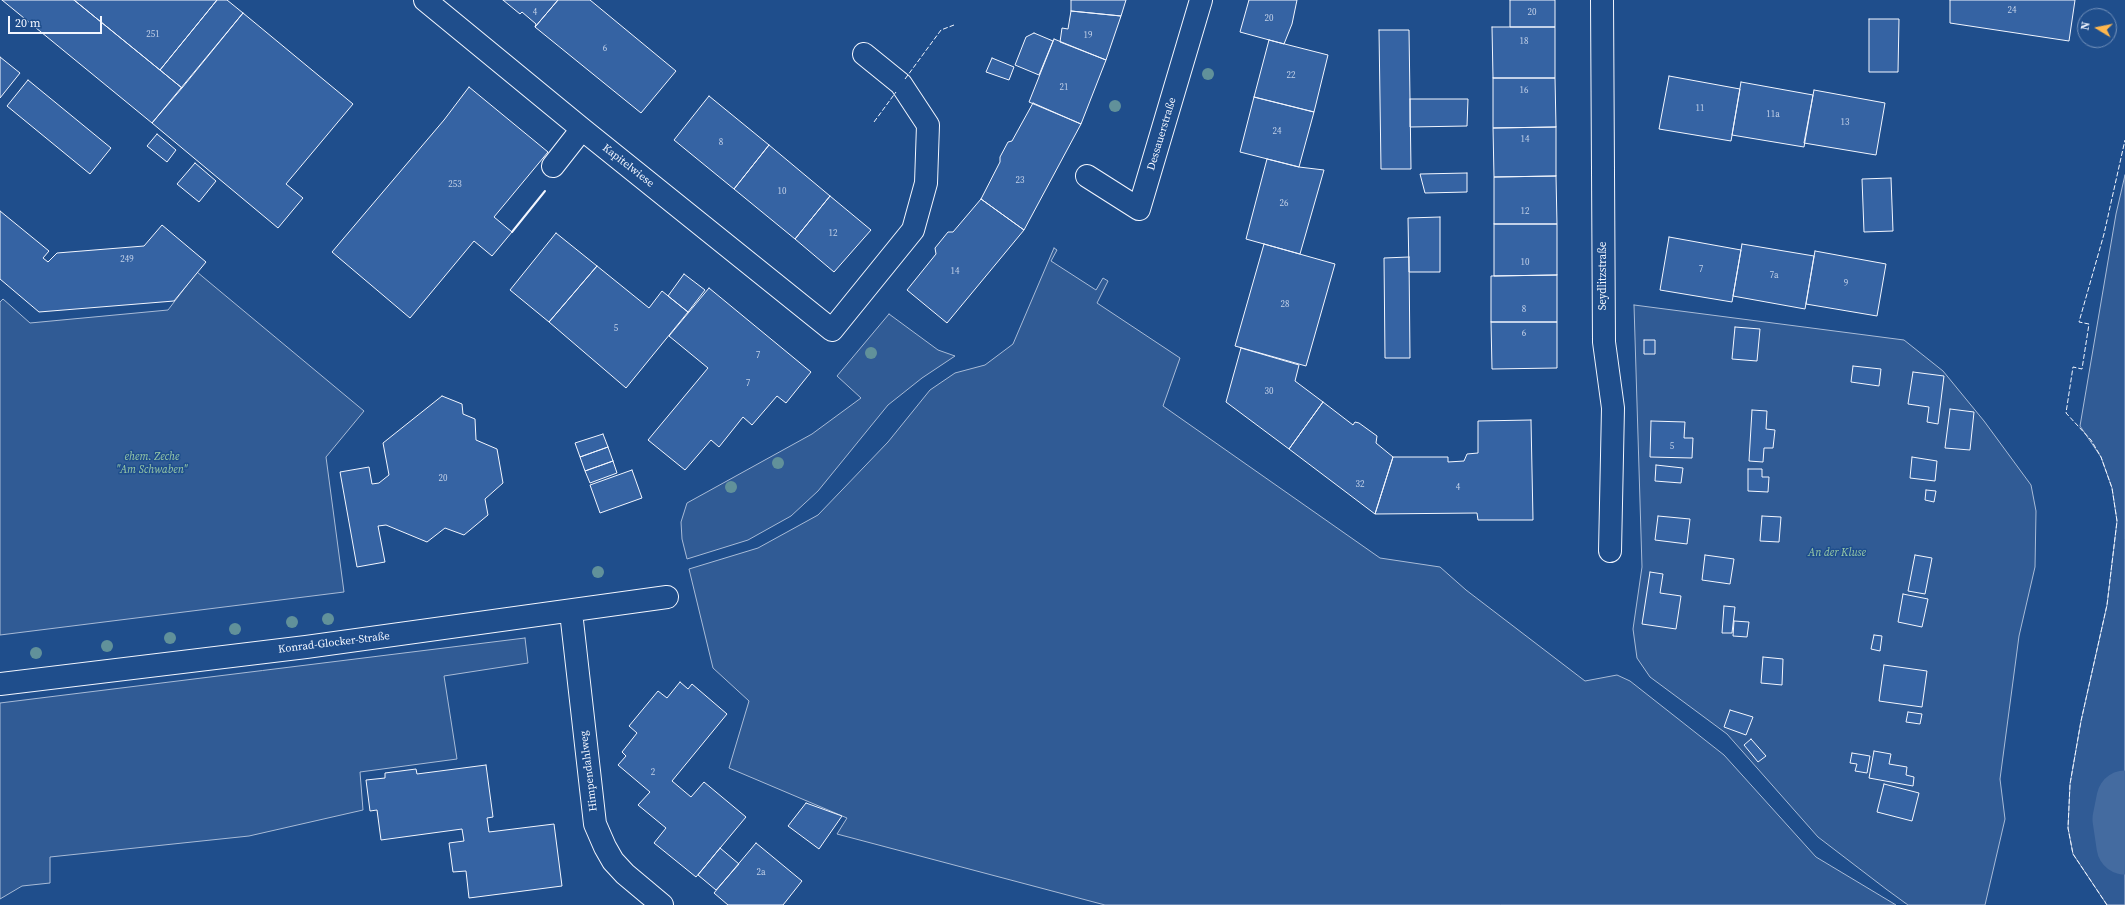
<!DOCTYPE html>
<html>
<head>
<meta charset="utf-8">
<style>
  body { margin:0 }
  #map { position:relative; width:2125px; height:905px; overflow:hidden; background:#1f4e8c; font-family:"Source Serif 4",serif }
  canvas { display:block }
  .north { position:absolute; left:2077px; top:8px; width:40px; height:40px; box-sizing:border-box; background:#1f4e8c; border:1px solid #7391ba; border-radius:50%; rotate:280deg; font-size:11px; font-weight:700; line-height:16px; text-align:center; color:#f2f6ff }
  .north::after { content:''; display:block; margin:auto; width:14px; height:18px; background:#ffb74d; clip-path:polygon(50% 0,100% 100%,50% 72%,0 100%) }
  .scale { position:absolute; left:8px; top:16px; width:94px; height:18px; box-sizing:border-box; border:2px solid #f2f6ff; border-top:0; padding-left:5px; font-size:12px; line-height:14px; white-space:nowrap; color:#f2f6ff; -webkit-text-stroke:3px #1f4e8c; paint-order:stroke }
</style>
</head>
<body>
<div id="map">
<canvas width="2125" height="905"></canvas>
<div class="north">N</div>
<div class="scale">20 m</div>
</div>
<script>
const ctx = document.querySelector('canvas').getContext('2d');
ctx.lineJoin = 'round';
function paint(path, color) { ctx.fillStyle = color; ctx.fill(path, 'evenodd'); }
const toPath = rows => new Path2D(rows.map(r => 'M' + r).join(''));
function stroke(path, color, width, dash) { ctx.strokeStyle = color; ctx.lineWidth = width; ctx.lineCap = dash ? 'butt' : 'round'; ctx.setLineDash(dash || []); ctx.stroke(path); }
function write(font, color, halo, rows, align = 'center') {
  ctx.font = font + ' "Source Serif 4",serif'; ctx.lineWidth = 3; ctx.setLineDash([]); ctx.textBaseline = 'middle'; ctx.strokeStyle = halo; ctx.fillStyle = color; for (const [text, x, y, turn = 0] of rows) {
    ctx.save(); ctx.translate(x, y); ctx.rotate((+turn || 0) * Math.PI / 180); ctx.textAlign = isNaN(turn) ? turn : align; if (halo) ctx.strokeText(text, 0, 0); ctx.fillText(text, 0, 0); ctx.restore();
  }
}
const green = toPath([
  [2125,175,2125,905,2107,905,2073,854,2068,828,2070,784,2081,721,2107,605,2117,521,2112,488,2101,457,2080,426,2116,214,2125,175],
  [1054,248,1057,250,1051,261,1096,290,1103,278,1108,281,1097,303,1180,358,1163,406,1380,558,1440,567,1466,590,1585,681,1617,675,1630,681,1724,755,1816,857,1896,905,1105,905,837,834,847,818,729,768,749,701,713,668,689,569,758,548,818,515,888,442,930,390,955,373,985,365,1013,344,1054,248],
  [197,272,364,411,326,457,344,592,0,635,0,302,3,299,30,323,168,310,197,272],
  [1634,305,1904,340,1943,371,1984,421,2031,485,2036,511,2035,567,2019,636,2000,779,2005,819,1985,905,1908,905,1886,889,1818,837,1727,734,1650,677,1637,658,1633,629,1642,567,1634,305],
  [889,314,938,350,955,356,922,378,888,405,818,491,791,516,748,540,687,559,682,539,681,522,687,503,812,434,861,398,837,376,889,314],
  [525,638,528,663,444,676,457,759,360,772,363,810,249,836,50,857,50,883,22,886,0,899,0,703,525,638]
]);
const river = toPath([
  [2125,799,2121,819,2125,846]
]);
const building = toPath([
  [2,0,74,0,182,88,152,123,2,0],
  [74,0,217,0,160,70,74,0],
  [217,0,227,0,243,13,182,88,160,70,217,0],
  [503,0,558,0,535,27,536,24,522,12,520,14,503,0],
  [558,0,590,0,676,71,641,113,535,27,558,0],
  [1071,0,1126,0,1121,16,1071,11,1071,0],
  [1249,0,1297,0,1292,24,1284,44,1240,32,1249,0],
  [1510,0,1555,0,1555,27,1510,27,1510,0],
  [1950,0,2075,0,2069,41,1950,23,1950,0],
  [1071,11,1121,16,1106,60,1060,42,1062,28,1068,29,1071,11],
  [243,13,353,104,286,184,303,198,278,228,152,123,243,13],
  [1869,19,1899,19,1898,72,1869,72,1869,19],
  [1492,27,1555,27,1555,78,1493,78,1492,27],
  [1379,30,1409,30,1411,169,1381,169,1379,30],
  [1034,33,1053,41,1039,75,1015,65,1026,37,1034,33],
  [1054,39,1106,60,1081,124,1029,102,1054,39],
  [1269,40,1328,55,1314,112,1254,97,1269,40],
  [0,57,20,73,0,98,0,57],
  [992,58,1014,67,1009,80,986,72,992,58],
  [1669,76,1740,89,1731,141,1659,129,1669,76],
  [1493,78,1555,78,1556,127,1493,128,1493,78],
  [28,80,111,148,90,174,7,106,28,80],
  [1741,82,1813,95,1804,147,1732,135,1741,82],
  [469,87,548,152,494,217,512,232,492,256,474,241,410,318,332,252,444,120,469,87],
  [1814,90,1885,103,1876,155,1804,143,1814,90],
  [709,96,769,145,734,189,674,140,709,96],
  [1254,97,1314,112,1299,167,1240,152,1254,97],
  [1410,99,1468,99,1467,126,1410,127,1410,99],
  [1033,103,1081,124,1024,230,981,199,1000,162,1000,157,1008,142,1012,141,1033,103],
  [1556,127,1556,176,1494,177,1493,128,1556,127],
  [157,134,176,150,167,162,147,146,157,134],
  [769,145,830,196,795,239,734,189,769,145],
  [1267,159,1299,167,1324,170,1300,254,1246,239,1267,159],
  [195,163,216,181,199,202,177,184,195,163],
  [1467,173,1467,192,1425,193,1420,174,1467,173],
  [1556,176,1557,224,1494,224,1494,177,1556,176],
  [1891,178,1893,231,1864,232,1862,179,1891,178],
  [830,196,871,230,834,272,795,239,830,196],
  [981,199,1024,230,947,323,907,290,936,254,935,248,948,232,953,232,981,199],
  [0,211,49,251,43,258,48,262,57,253,144,246,162,225,206,262,174,301,39,312,0,279,0,211],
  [1440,217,1440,272,1409,272,1408,218,1440,217],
  [1494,224,1557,224,1557,275,1494,276,1494,224],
  [556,233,597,266,549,322,510,290,556,233],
  [1669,237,1741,250,1732,302,1660,290,1669,237],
  [1264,244,1335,264,1306,366,1235,346,1264,244],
  [1742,244,1814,256,1805,309,1733,296,1742,244],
  [1815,251,1886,264,1877,316,1806,304,1815,251],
  [1409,257,1410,358,1385,358,1384,258,1409,257],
  [597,266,649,308,662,291,688,312,626,388,549,322,597,266],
  [684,274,705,290,688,312,668,296,684,274],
  [1557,275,1557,322,1491,322,1491,276,1557,275],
  [709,288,811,372,786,403,777,396,752,425,743,417,719,447,711,440,685,470,648,440,708,368,669,336,709,288],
  [1491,322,1557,322,1557,368,1492,369,1491,322],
  [1735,327,1760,329,1757,361,1732,359,1735,327],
  [1644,340,1655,340,1655,354,1644,354,1644,340],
  [1241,348,1299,365,1295,381,1323,402,1289,449,1226,402,1241,348],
  [1853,366,1881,369,1879,386,1851,382,1853,366],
  [1913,372,1944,376,1938,424,1927,422,1929,407,1908,404,1913,372],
  [442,396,462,404,463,414,475,419,476,440,497,449,503,483,485,499,488,515,464,535,445,528,427,542,386,525,378,526,385,562,357,567,340,472,369,467,372,484,379,483,389,475,383,443,442,396],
  [1323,402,1353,425,1355,422,1359,423,1377,436,1376,443,1393,457,1375,514,1289,449,1323,402],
  [1950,409,1974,412,1970,450,1945,448,1950,409],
  [1752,410,1767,411,1766,429,1775,430,1773,448,1764,448,1763,462,1749,461,1752,410],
  [1531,420,1533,520,1478,520,1477,513,1375,514,1393,457,1448,457,1448,462,1464,461,1467,454,1478,453,1478,421,1531,420],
  [1651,421,1685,422,1684,438,1693,438,1692,458,1650,457,1651,421],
  [603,434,608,447,580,457,575,443,603,434],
  [608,447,613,461,585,471,580,457,608,447],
  [1912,457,1937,461,1935,481,1910,478,1912,457],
  [613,461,617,473,590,483,585,471,613,461],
  [1656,465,1683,468,1681,483,1655,481,1656,465],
  [1748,469,1762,469,1762,477,1769,477,1768,492,1748,491,1748,469],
  [632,470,642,498,600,513,590,485,632,470],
  [1926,490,1936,491,1934,502,1925,500,1926,490],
  [1658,516,1690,519,1687,544,1655,540,1658,516],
  [1762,516,1781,517,1779,542,1760,541,1762,516],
  [1705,555,1734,559,1730,584,1702,580,1705,555],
  [1915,555,1932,558,1925,594,1908,591,1915,555],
  [1650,572,1663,574,1660,593,1681,596,1676,629,1642,624,1650,572],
  [1903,594,1928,599,1922,627,1898,622,1903,594],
  [1724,606,1735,607,1732,633,1722,633,1724,606],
  [1734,621,1749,622,1747,637,1733,636,1734,621],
  [1874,635,1882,636,1880,651,1871,649,1874,635],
  [1763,657,1783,659,1782,685,1761,683,1763,657],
  [1884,665,1927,671,1922,707,1879,701,1884,665],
  [680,682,688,689,692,684,727,714,672,781,691,797,704,782,746,817,696,877,654,843,666,828,638,805,650,792,618,765,626,756,622,752,637,733,629,726,658,691,667,698,680,682],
  [1730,710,1753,717,1746,735,1724,727,1730,710],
  [1908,712,1922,714,1920,724,1906,722,1908,712],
  [1751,739,1766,756,1758,762,1744,745,1751,739],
  [1874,751,1891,754,1889,764,1907,767,1906,775,1914,777,1913,786,1869,778,1874,751],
  [1852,753,1870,756,1867,773,1855,771,1857,764,1850,763,1852,753],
  [486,765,493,817,487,818,489,832,554,824,562,886,469,898,466,871,453,872,449,843,464,841,462,829,381,840,377,810,370,811,366,780,385,778,385,773,416,769,417,774,486,765],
  [1884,784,1919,793,1912,821,1877,812,1884,784],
  [806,803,842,816,819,849,788,826,806,803],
  [756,843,802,881,783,905,728,905,714,893,756,843],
  [720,848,739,864,716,890,698,875,720,848]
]);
const minor = toPath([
  [425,0,582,129,832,330,913,230,926,183,928,125,901,84,864,54],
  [1602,0,1604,342,1613,408,1610,551],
  [553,166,582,129],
  [1087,176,1139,209,1201,0],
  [571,612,595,824,605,847,613,861,625,874,662,905],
  [0,684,306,647,667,597]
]);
const fence = toPath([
  [905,79,941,30,954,25],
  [874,122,896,92],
  [2107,905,2073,854,2068,828,2070,784,2081,721,2107,605,2117,521,2112,488,2101,457,2091,440,2066,413,2073,367,2082,369,2089,324,2079,322,2104,234,2125,140]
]);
const wall = toPath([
  [512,232,545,191]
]);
const trees = [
  [1208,74],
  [1115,106],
  [871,353],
  [778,463],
  [731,487],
  [598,572],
  [328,619],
  [292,622],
  [235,629],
  [170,638],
  [107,646],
  [36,653]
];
const numberNames = [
  ["24",2012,11],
  ["4",535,13],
  ["20",1532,13],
  ["20",1269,19],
  ["251",153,35],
  ["19",1088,36],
  ["18",1524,42],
  ["6",605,49],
  ["22",1291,76],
  ["21",1064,88],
  ["16",1524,91],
  ["11",1700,109],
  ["11a",1773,115],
  ["13",1845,123],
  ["24",1277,132],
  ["14",1525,140],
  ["8",721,143],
  ["23",1020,181],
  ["253",455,185],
  ["10",782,192],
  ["26",1284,204],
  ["12",1525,212],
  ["12",833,234],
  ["249",127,260],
  ["10",1525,263],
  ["7",1701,270],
  ["14",955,272],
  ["7a",1774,276],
  ["9",1846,284],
  ["28",1285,305],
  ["8",1524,310],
  ["5",616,329],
  ["6",1524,334],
  ["7",758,356],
  ["7",748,384],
  ["30",1269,392],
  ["5",1672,447],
  ["20",443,479],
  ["32",1360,485],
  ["4",1458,488],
  ["2",653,773],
  ["2a",761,873]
];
const streetNames = [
  ["Dessauerstraße",1162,134,-73],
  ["Kapitelwiese",628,166,38],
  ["Seydlitzstraße",1603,276,-90],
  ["Konrad-Glocker-Straße",334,643,-7],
  ["Himpendahlweg",589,771,-97]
];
const parkNames = [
  ["ehem. Zeche",152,457],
  ["\"Am Schwaben\"",152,470],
  ["An der Kluse",1837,553]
];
paint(green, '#305b95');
stroke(green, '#a8bbd7', 1);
stroke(river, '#446ba0', 57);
paint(building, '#3563a3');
stroke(building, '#f2f6ff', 1);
stroke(minor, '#f2f6ff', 24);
stroke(minor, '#1f4e8c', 22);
stroke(fence, '#f2f6ff', 1, [5, 2]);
stroke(wall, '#f2f6ff', 2);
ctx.fillStyle = '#61919a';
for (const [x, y] of trees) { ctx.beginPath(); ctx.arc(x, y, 6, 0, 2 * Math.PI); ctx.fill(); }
write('9px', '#c3d1e8', null, numberNames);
write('11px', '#f2f6ff', '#1f4e8c', streetNames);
write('italic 11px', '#97c8a6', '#1f4e8c', parkNames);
</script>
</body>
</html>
